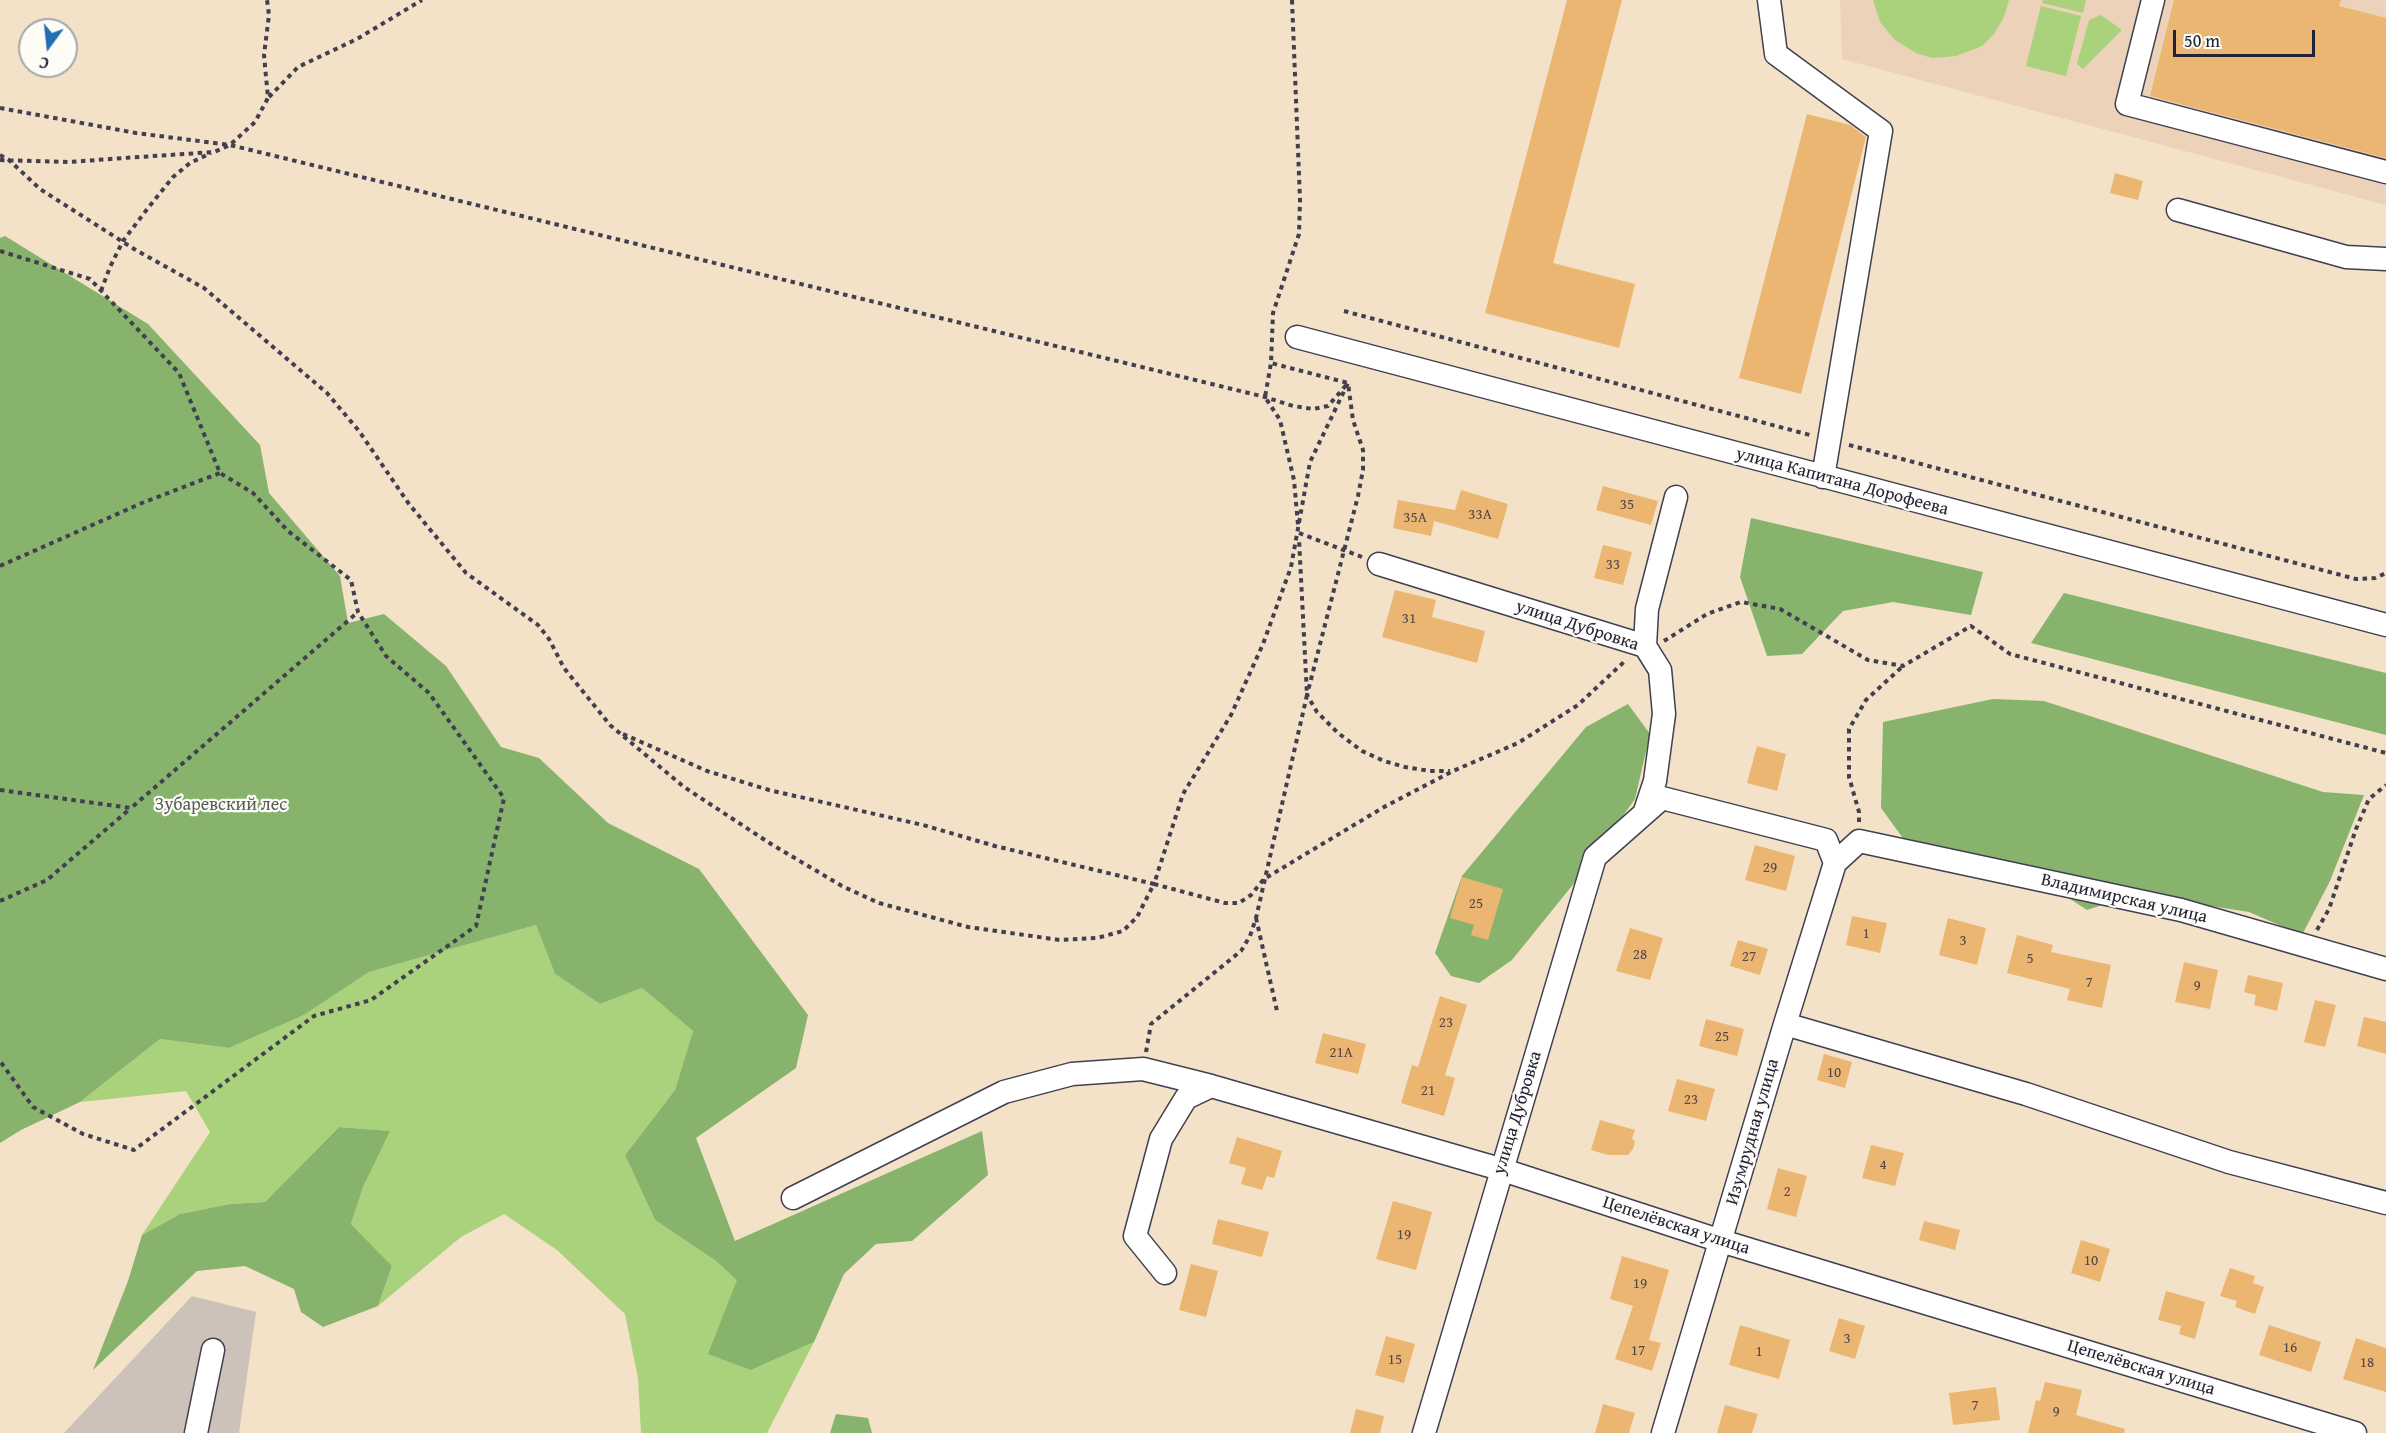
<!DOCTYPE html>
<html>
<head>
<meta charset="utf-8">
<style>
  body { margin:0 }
  #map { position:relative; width:2386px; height:1433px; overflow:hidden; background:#f3e2c7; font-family:"Gentium Book Plus",serif }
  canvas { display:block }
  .north { position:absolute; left:18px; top:18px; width:60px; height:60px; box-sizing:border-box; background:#fdfcf7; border:2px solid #a5a5ac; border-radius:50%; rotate:195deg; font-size:16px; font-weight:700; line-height:24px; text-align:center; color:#22223b }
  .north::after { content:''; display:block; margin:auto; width:21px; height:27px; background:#1f6fb2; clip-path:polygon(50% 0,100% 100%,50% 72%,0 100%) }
  .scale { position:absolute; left:2173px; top:30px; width:142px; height:27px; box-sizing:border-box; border:3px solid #22223b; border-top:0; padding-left:8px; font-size:18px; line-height:21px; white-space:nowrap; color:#22223b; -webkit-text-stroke:4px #fdfcf7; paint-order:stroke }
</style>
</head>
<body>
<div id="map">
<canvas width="2386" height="1433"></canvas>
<div class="north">С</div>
<div class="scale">50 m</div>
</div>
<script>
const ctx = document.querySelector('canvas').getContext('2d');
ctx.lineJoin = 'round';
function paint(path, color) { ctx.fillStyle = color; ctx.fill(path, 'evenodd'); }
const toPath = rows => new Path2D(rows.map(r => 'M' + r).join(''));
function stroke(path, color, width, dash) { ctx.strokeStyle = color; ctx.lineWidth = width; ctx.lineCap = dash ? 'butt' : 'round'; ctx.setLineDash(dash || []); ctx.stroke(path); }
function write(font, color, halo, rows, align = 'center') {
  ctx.font = font + ' "Gentium Book Plus",serif'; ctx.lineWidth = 4.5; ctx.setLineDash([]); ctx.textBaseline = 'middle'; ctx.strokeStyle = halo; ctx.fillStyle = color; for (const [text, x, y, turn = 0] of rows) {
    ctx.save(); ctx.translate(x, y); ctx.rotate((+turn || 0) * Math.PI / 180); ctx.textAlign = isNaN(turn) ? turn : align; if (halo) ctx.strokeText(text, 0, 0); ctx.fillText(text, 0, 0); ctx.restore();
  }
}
const built = toPath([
  [1840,0,2386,0,2386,205,1842,59]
]);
const industrial = toPath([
  [192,1296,256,1312,239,1433,64,1433]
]);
const green = toPath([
  [1873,0,2009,0,2004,17,1994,34,1982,46,1956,56,1932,58,1916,53,1895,40,1880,22],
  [2043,0,2086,0,2083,13,2042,3],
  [2041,6,2081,16,2066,76,2026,66],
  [2101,15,2122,30,2083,69,2077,64,2089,20],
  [536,925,555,974,600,1004,642,988,693,1031,675,1090,625,1155,655,1220,716,1261,738,1280,751,1370,814,1342,767,1433,641,1433,638,1378,625,1314,557,1250,504,1214,461,1237,378,1306,392,1266,351,1224,363,1187,389,1131,339,1127,265,1202,230,1204,180,1214,142,1235,210,1132,186,1091,80,1102,160,1039,229,1048,304,1015,369,972]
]);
const forest = toPath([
  [5,236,148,324,260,445,269,493,340,576,348,623,384,614,446,666,501,747,539,758,608,823,699,869,808,1015,796,1068,696,1138,735,1241,982,1131,988,1175,912,1241,876,1244,844,1274,814,1342,751,1370,708,1354,737,1280,716,1261,655,1220,625,1155,675,1090,693,1031,642,988,600,1004,555,974,536,925,369,972,304,1015,229,1048,160,1039,80,1102,21,1130,0,1143,0,238],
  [1751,518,1983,572,1971,615,1893,602,1843,611,1802,654,1767,656,1740,577],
  [2064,593,2386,673,2386,735,2031,643],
  [1993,699,2044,701,2323,792,2364,795,2330,881,2302,935,2249,912,2135,894,2087,910,2052,887,1939,870,1905,841,1881,808,1883,722],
  [1628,704,1650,734,1635,799,1575,882,1512,960,1479,983,1451,976,1435,953,1462,876,1586,727],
  [339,1127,390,1131,363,1187,351,1224,392,1266,378,1306,323,1327,301,1312,294,1289,245,1266,197,1271,93,1370,128,1281,142,1235,180,1214,230,1204,265,1202],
  [836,1414,868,1418,872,1433,830,1433]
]);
const building = toPath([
  [1567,0,1622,0,1553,263,1635,284,1619,348,1485,313],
  [2174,0,2341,0,2339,6,2386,18,2386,158,2150,96],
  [1807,114,1850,125,1866,137,1801,394,1739,378],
  [2115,173,2143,181,2138,200,2110,193],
  [1603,486,1658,501,1651,525,1596,510],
  [1461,490,1508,504,1498,539,1434,521,1431,536,1393,528,1398,500,1455,510],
  [1603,545,1632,552,1623,585,1594,578],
  [1395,590,1436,600,1432,617,1485,631,1477,663,1382,637],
  [1757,746,1786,754,1777,791,1747,783],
  [1755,845,1795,856,1786,891,1745,880],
  [1462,877,1503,889,1488,940,1471,935,1474,925,1450,918],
  [1852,916,1887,923,1880,953,1846,945],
  [1948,918,1986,928,1977,965,1939,955],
  [1630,928,1663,938,1650,980,1616,971],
  [2017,935,2053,945,2051,952,2111,965,2102,1008,2067,1000,2070,989,2007,973],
  [1738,940,1768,949,1760,975,1730,966],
  [2184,962,2218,970,2210,1009,2175,1002],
  [2248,975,2283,983,2277,1011,2254,1005,2256,995,2244,992],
  [1440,996,1467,1005,1445,1075,1455,1078,1444,1116,1401,1103,1412,1065,1418,1067],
  [2315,1000,2336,1005,2325,1047,2304,1042],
  [2364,1017,2386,1022,2386,1054,2357,1046],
  [1706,1019,1744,1029,1737,1056,1699,1046],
  [1323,1033,1366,1044,1358,1074,1315,1063],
  [1824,1054,1852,1062,1845,1088,1817,1080],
  [1677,1079,1715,1089,1706,1121,1668,1111],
  [1600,1120,1635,1130,1632,1138,1635,1142,1633,1149,1628,1155,1608,1155,1591,1150],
  [1237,1137,1282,1151,1274,1178,1267,1176,1262,1190,1241,1184,1246,1168,1229,1163],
  [1871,1145,1904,1153,1895,1186,1862,1178],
  [1778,1168,1807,1176,1796,1217,1767,1209],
  [1393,1201,1432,1212,1416,1270,1376,1259],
  [1218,1219,1269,1232,1262,1257,1212,1244],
  [1924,1221,1960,1230,1955,1250,1919,1240],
  [2081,1240,2110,1249,2100,1282,2071,1273],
  [1622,1256,1669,1270,1649,1340,1661,1343,1652,1371,1615,1359,1633,1306,1610,1299],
  [1191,1264,1218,1271,1206,1317,1179,1310],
  [2230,1268,2255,1276,2253,1283,2264,1287,2255,1314,2235,1307,2237,1301,2220,1296],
  [2166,1291,2205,1302,2195,1339,2179,1334,2181,1326,2158,1320],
  [1839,1318,1865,1326,1855,1359,1829,1351],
  [1740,1325,1790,1340,1779,1379,1729,1365],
  [2269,1325,2321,1342,2311,1372,2259,1355],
  [1386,1336,1415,1344,1404,1383,1375,1375],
  [2356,1338,2386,1348,2386,1392,2343,1379],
  [2045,1382,2082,1390,2076,1415,2125,1429,2124,1433,2028,1433,2036,1400,2040,1401],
  [1996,1387,2000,1420,1953,1425,1949,1393],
  [1603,1404,1635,1413,1629,1433,1595,1433],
  [1725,1405,1758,1414,1752,1433,1717,1433],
  [1356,1409,1384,1416,1380,1433,1350,1433]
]);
const path = toPath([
  [1292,0,1300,200,1299,234,1273,313,1271,363,1265,397,1280,420,1294,480,1298,525],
  [269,97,298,67,357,39,422,0],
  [0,108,136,133,230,145,1265,397,1293,406,1313,409,1328,406,1348,383,1271,363],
  [0,155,9,160,40,189,134,249,204,288,327,393,359,431,409,504,466,573,538,625,549,639,564,668,610,725,684,787,771,844,842,886,879,903,968,927,1060,940,1097,938,1123,931,1137,917,1154,884,1225,903,1239,903,1251,895,1264,879,1384,807,1453,771,1518,743,1578,705,1626,660],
  [0,160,69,162,124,158,214,152,230,145,255,122,268,98,264,55,269,15,267,0],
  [0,251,90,279,179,373,220,473,253,493,288,531,351,580,358,612,386,656,429,693,504,798,476,926,371,1000,314,1016,134,1150,83,1134,33,1107,0,1061],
  [101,291,110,267,123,241,148,208,173,177,190,163,211,153],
  [1344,311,1810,435],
  [1849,445,2356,579,2375,578,2386,573],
  [1299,533,1362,557],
  [0,566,142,503,220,473],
  [1664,641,1707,614,1741,602,1780,609,1868,660,1903,666,1971,626,2010,654,2386,753],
  [623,734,707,771,769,790,923,825,995,846,1154,884,1183,794,1231,715,1263,644,1291,567,1310,462,1348,383,1353,420,1363,450,1363,470,1358,496,1307,695,1317,712,1338,733,1362,751,1384,761,1405,767,1430,771,1450,771],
  [0,790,131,808,357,613],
  [1859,822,1859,812,1849,777,1849,729,1866,700,1903,666],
  [0,901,47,880,131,808],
  [1256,918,1277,1011],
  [2317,930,2329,909,2356,829,2369,799,2386,785],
  [1146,1052,1151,1024,1241,951,1250,936,1256,918,1307,695,1299,539]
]);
const minor = toPath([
  [1769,0,1776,54,1881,131,1823,477],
  [2153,0,2127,104,2386,172],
  [2178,210,2346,257,2386,259],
  [1297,337,2386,625],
  [1379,564,1645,646,1660,670,1664,714,1655,781,1645,811],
  [1645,646,1647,609,1676,497],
  [1785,1024,2026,1094,2229,1162,2386,1203],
  [793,1198,1004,1092,1072,1074,1143,1069,1211,1086],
  [1165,1273,1135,1236,1161,1139,1186,1098,1211,1086,1500,1169,1721,1241,2355,1433],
  [196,1433,213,1350],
  [1424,1433,1595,857,1662,798,1826,840,1835,863],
  [1663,1433,1785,1024,1835,863,1859,841,2181,910,2386,969]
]);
const numberNames = [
  ["35",1627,505],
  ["33А",1480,515],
  ["35А",1415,518],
  ["33",1613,565],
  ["31",1409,619],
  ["29",1770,868],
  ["25",1476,904],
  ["1",1866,934],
  ["3",1963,941],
  ["28",1640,955],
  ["27",1749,957],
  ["5",2030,959],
  ["7",2089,983],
  ["9",2197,986],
  ["23",1446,1023],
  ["25",1722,1037],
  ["21А",1341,1053],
  ["10",1834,1073],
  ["21",1428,1091],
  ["23",1691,1100],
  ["4",1883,1165],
  ["2",1787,1192],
  ["19",1404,1235],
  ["10",2091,1261],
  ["19",1640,1284],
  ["3",1847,1339],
  ["16",2290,1348],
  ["17",1638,1351],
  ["1",1759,1352],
  ["15",1395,1360],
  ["18",2367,1363],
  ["7",1975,1406],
  ["9",2056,1412]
];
const streetNames = [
  ["улица Капитана Дорофеева",1842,482,15],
  ["улица Дубровка",1577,626,18],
  ["Владимирская улица",2124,899,13],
  ["улица Дубровка",1518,1113,-73],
  ["Изумрудная улица",1753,1132,-74],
  ["Цепелёвская улица",1676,1226,18],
  ["Цепелёвская улица",2141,1368,17]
];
const parkNames = [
  ["Зубаревский лес",221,805]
];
paint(built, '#ebd2b8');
paint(industrial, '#cdc2b9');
paint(green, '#aad17c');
paint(forest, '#87b36c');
paint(building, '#ebb672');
stroke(minor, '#413f50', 25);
stroke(path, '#413f50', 4, [4.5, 4.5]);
stroke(minor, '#fff', 22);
write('15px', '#544749', null, numberNames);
write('18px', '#22223b', '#fdfcf7', streetNames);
write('18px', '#525f52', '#fdfcf7', parkNames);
</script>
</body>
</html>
